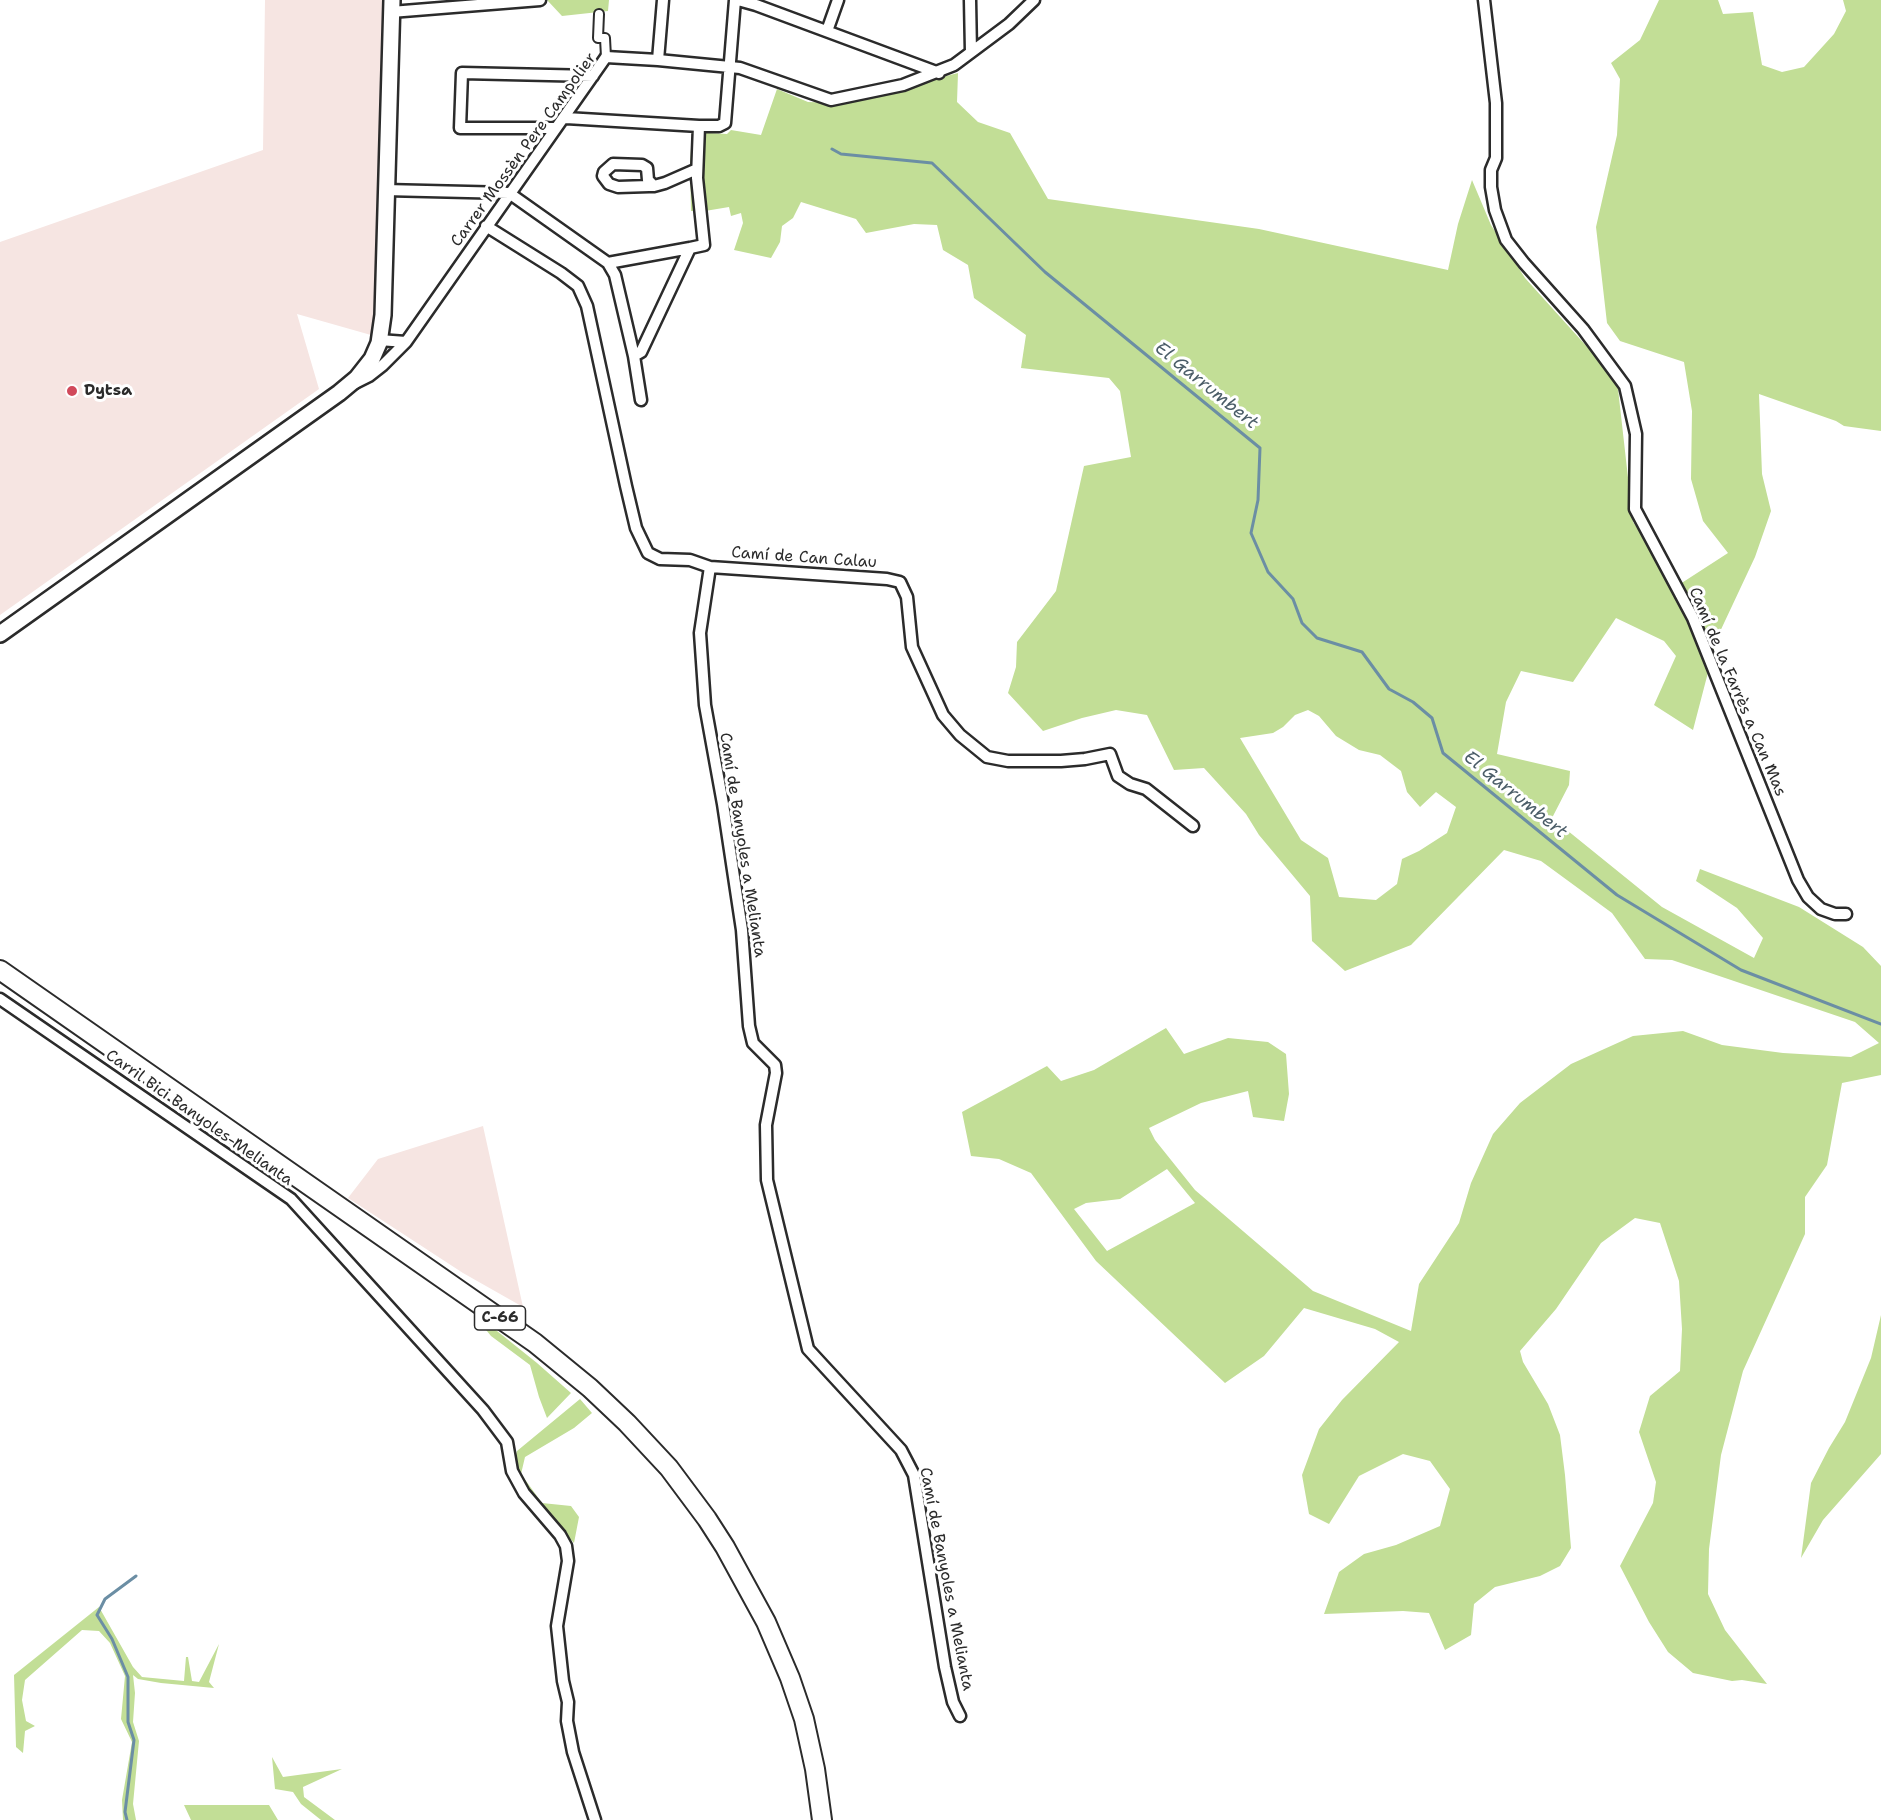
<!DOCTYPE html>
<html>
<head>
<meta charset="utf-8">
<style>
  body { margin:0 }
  canvas { display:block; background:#fff }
</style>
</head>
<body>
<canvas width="1881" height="1820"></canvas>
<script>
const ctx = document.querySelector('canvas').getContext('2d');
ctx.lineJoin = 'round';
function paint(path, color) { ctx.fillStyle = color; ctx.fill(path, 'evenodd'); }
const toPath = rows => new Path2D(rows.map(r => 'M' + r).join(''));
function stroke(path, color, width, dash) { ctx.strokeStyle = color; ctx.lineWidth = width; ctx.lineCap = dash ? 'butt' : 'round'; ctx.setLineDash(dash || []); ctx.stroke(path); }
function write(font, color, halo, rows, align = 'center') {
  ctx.font = font + ' "Shantell Sans",sans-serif'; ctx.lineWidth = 6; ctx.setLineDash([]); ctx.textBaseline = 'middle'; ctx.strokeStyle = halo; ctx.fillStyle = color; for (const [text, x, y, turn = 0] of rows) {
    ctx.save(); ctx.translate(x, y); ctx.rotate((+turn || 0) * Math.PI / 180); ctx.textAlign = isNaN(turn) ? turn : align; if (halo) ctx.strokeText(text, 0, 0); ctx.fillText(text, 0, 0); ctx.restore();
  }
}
const built = toPath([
  [265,0,392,0,378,337,297,314,319,389,0,615,0,242,263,150],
  [483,1126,523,1307,463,1273,348,1198,378,1159]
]);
const green = toPath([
  [547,0,609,0,608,11,562,16],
  [1659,0,1718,0,1723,14,1753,12,1762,65,1782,72,1804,67,1834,34,1846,11,1843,0,1881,0,1881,431,1844,426,1836,421,1759,394,1762,474,1771,511,1755,557,1717,638,1693,730,1654,705,1676,656,1664,641,1616,618,1573,682,1521,671,1506,702,1497,754,1570,771,1569,785,1552,818,1662,907,1754,958,1763,938,1737,908,1696,881,1700,869,1799,907,1863,947,1881,966,1881,1075,1842,1083,1827,1165,1805,1197,1805,1234,1743,1371,1721,1455,1709,1549,1708,1594,1725,1630,1767,1684,1742,1680,1732,1681,1693,1673,1668,1652,1649,1622,1620,1566,1653,1503,1656,1482,1639,1432,1650,1396,1680,1371,1682,1329,1679,1281,1660,1223,1635,1218,1601,1243,1556,1309,1520,1351,1523,1362,1548,1404,1560,1435,1565,1475,1571,1548,1560,1566,1540,1576,1495,1587,1474,1604,1471,1635,1445,1650,1429,1613,1403,1611,1324,1614,1339,1572,1364,1554,1396,1545,1440,1526,1450,1489,1430,1461,1403,1454,1359,1476,1329,1524,1309,1514,1302,1475,1319,1429,1342,1400,1399,1342,1375,1329,1304,1308,1264,1356,1225,1383,1096,1261,1031,1173,999,1159,971,1156,962,1112,1047,1066,1061,1081,1094,1070,1166,1028,1184,1054,1228,1038,1268,1042,1286,1054,1289,1094,1284,1121,1253,1117,1248,1091,1201,1103,1149,1128,1155,1140,1195,1190,1313,1291,1411,1331,1419,1284,1459,1223,1471,1183,1493,1134,1520,1103,1571,1064,1633,1036,1683,1031,1722,1045,1783,1053,1851,1057,1879,1043,1855,1022,1672,960,1645,959,1612,913,1541,861,1504,850,1411,945,1345,971,1312,941,1310,896,1259,835,1246,814,1204,768,1174,770,1147,715,1116,710,1082,718,1043,731,1008,693,1016,667,1017,642,1056,591,1084,466,1131,457,1120,391,1109,378,1021,368,1026,335,974,298,968,265,943,250,937,225,914,224,866,233,856,219,801,202,793,218,782,226,780,242,771,258,734,250,743,223,741,213,731,216,729,207,705,211,691,211,690,164,692,132,727,134,731,130,761,135,777,89,808,102,840,103,958,73,957,102,978,122,1010,133,1048,199,1259,229,1448,270,1458,224,1472,180,1491,225,1525,278,1617,380,1633,522,1677,586,1728,553,1703,521,1691,479,1692,411,1684,362,1620,341,1607,323,1596,227,1617,135,1620,79,1611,63,1640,40],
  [1308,710,1319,716,1336,736,1359,750,1380,755,1401,771,1407,792,1420,807,1436,792,1456,807,1447,833,1419,851,1402,859,1397,884,1376,900,1339,897,1328,858,1301,840,1240,738,1273,733,1283,727,1295,715],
  [1167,1169,1195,1203,1107,1251,1074,1209,1086,1203,1120,1199],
  [1881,1315,1881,1454,1823,1520,1801,1558,1811,1483,1829,1448,1845,1422,1871,1358],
  [478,1320,497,1331,537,1363,571,1393,547,1418,539,1397,530,1365,491,1336],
  [580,1399,592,1413,574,1428,525,1457,521,1474,542,1503,571,1506,579,1517,574,1543,522,1487,513,1466,517,1451],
  [99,1607,133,1667,142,1677,184,1681,186,1657,188,1657,192,1681,199,1682,219,1644,209,1682,214,1688,161,1683,138,1679,133,1675,135,1693,133,1722,139,1741,133,1804,136,1820,123,1820,122,1800,132,1742,121,1719,125,1676,110,1643,99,1631,82,1630,25,1680,22,1700,26,1721,35,1726,25,1731,23,1753,16,1747,14,1675],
  [272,1757,283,1777,342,1769,303,1787,304,1797,335,1820,321,1820,301,1804,293,1792,275,1789],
  [184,1805,269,1805,278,1820,191,1820]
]);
const stream = toPath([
  [832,149,841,154,932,163,1045,272,1260,448,1258,500,1251,533,1268,572,1293,599,1302,623,1317,638,1362,652,1389,689,1413,702,1432,718,1443,753,1617,895,1741,970,1881,1024],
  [127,1820,125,1812,134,1740,128,1722,128,1677,112,1639,97,1615,105,1599,136,1576]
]);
const pedestrian = toPath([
  [599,14,598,38,605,38,606,57]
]);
const minor = toPath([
  [738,0,756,5,939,73],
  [970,0,971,52],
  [1484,0,1496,103,1496,158,1491,170,1491,187,1495,210,1506,240,1524,263,1583,329,1625,386,1636,434,1635,509,1693,618,1798,880,1808,897,1821,909,1835,914,1846,914],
  [391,12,540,0],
  [827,31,838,0],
  [658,60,663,0],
  [566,118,699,126,719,126,725,123,735,0],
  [555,128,460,128,462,73,593,76],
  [654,186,648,180,647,168,642,165,613,164,604,172,603,176,609,184,618,187,649,186,654,186,665,183,697,169],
  [385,190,509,193,608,263,615,275,634,356,641,400],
  [486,226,561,273,578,286,587,306,626,486,636,528,648,553,660,559,690,560,710,567,887,579,900,582,907,597,912,647,943,715,960,735,987,757,1008,761,1061,761,1085,759,1110,754,1118,776,1130,784,1146,789,1193,826],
  [608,263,690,248],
  [379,340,406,342],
  [634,356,641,352,690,248,704,245,697,178,699,126],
  [355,383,369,376,383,365,406,342,606,57,658,60,740,68,831,100,903,85,954,65,1009,24,1034,0],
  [710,567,700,633,705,705,723,804,742,930,749,1026,753,1043,775,1065,776,1073,766,1125,767,1180,808,1349,901,1450,914,1475,945,1667,953,1702,960,1716],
  [0,999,291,1199,483,1410,507,1442,512,1471,524,1493,560,1535,566,1546,568,1561,557,1626,563,1681,568,1702,567,1721,573,1752,595,1820]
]);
const secondary = toPath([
  [0,634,339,393,357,378,372,359,379,343,383,315,392,0]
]);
const trunk = toPath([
  [0,970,535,1343,590,1388,627,1423,669,1468,707,1519,725,1547,766,1622,790,1678,804,1719,815,1769,822,1820]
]);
const markers = [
  [72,391,6,"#d1495b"]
];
const shields = [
  [500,1318,51]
];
const shieldNames = [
  ["C-66",500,1318]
];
const streetNames = [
  ["Carrer Mossèn Pere Campolier",524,150,-54],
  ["Camí de Can Calau",804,558,4],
  ["Camí de la Farrès a Can Mas",1737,692,67],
  ["Camí de Banyoles a Melianta",742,845,81],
  ["Carril Bici Banyoles-Melianta",199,1118,35],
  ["Camí de Banyoles a Melianta",946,1579,79]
];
const poiNames = [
  ["Dytsa",84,391]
];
const waterNames = [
  ["El Garrumbert",1206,386,39],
  ["El Garrumbert",1515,795,39]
];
paint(built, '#f6e5e2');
paint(green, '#c2de96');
stroke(stream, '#6b8ea4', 3);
stroke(pedestrian, '#2b2b2b', 12);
stroke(minor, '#2b2b2b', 15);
stroke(secondary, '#2b2b2b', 20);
stroke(trunk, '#2b2b2b', 22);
stroke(pedestrian, '#fff', 8);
stroke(minor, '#fff', 10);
stroke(secondary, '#fff', 15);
stroke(trunk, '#fff', 18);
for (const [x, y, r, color] of markers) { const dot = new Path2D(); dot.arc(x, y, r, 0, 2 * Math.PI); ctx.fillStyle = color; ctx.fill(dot); stroke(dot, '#fff', 2); }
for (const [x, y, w] of shields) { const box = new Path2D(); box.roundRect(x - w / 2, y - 12, w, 24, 4.5); ctx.fillStyle = '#fff'; ctx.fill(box); stroke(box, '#2b2b2b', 1.5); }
write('bold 15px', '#2b2b2b', null, shieldNames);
write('16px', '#2b2b2b', '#fff', streetNames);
write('bold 16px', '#2b2b2b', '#fff', poiNames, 'left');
write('italic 18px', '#4b5d68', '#fff', waterNames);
</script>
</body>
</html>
